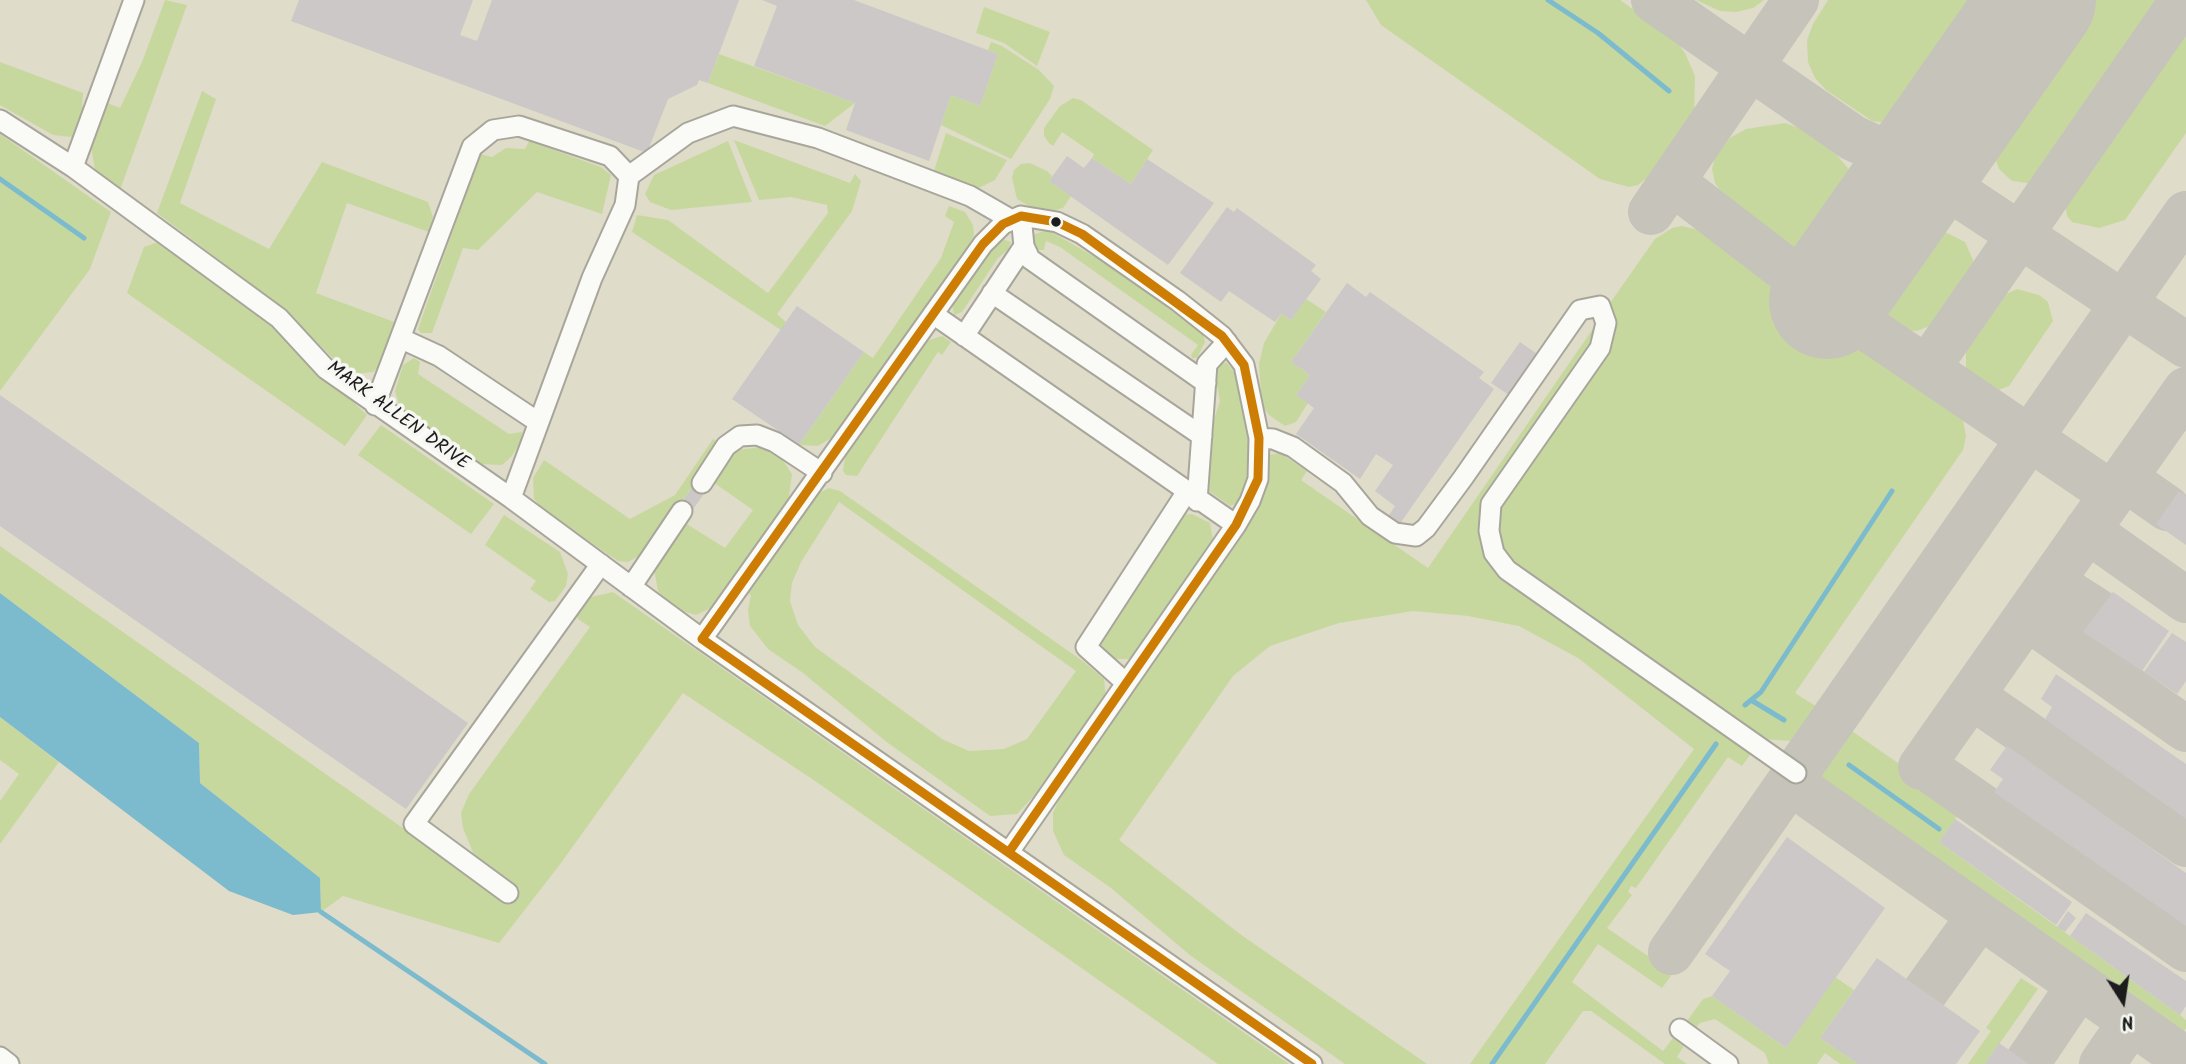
<!DOCTYPE html>
<html>
<head>
<meta charset="utf-8">
<style>
  body { margin:0 }
  #map { position:relative; width:2186px; height:1064px; overflow:hidden; background:#dfdcc9; font-family:Kalam,sans-serif }
  canvas { display:block }
  .north { position:absolute; left:2088px; top:966px; width:70px; height:70px; -webkit-text-stroke:5px #f6f6f2; paint-order:stroke; rotate:168deg; font-size:19px; font-weight:700; line-height:28px; text-align:center; color:#1c1c1c }
  .north::after { content:''; display:block; margin:auto; width:24px; height:32px; background:#1c1c1c; clip-path:polygon(50% 0,100% 100%,50% 72%,0 100%) }
</style>
</head>
<body>
<div id="map">
<canvas width="2186" height="1064"></canvas>
<div class="north">N</div>
</div>
<script>
const ctx = document.querySelector('canvas').getContext('2d');
ctx.lineJoin = 'round';
function paint(path, color) { ctx.fillStyle = color; ctx.fill(path, 'evenodd'); }
const toPath = rows => new Path2D(rows.map(r => 'M' + r).join(''));
function stroke(path, color, width, dash) { ctx.strokeStyle = color; ctx.lineWidth = width; ctx.lineCap = dash ? 'butt' : 'round'; ctx.setLineDash(dash || []); ctx.stroke(path); }
function write(font, color, halo, rows, align = 'center') {
  ctx.font = font + ' Kalam,sans-serif'; ctx.lineWidth = 7; ctx.setLineDash([]); ctx.textBaseline = 'middle'; ctx.strokeStyle = halo; ctx.fillStyle = color; for (const [text, x, y, turn = 0] of rows) {
    ctx.save(); ctx.translate(x, y); ctx.rotate((+turn || 0) * Math.PI / 180); ctx.textAlign = isNaN(turn) ? turn : align; if (halo) ctx.strokeText(text, 0, 0); ctx.fillText(text, 0, 0); ctx.restore();
  }
}
const green = toPath([
  [165,0,187,5,120,190,95,170,91,147,107,103,120,108,142,62],
  [1366,0,1620,0,1675,39,1685,53,1695,76,1694,117,1654,172,1638,185,1629,187,1600,179,1381,25],
  [1696,0,1764,0,1753,8,1736,12,1720,11],
  [1828,0,2004,0,1921,118,1903,125,1872,121,1826,90,1815,78,1808,62,1807,40,1813,24],
  [2075,0,2164,0,2041,175,2028,183,2012,181,1999,169,1992,149,1994,124,2004,102],
  [984,7,1050,32,1037,66,1004,43,976,33],
  [2186,22,2186,133,2125,220,2099,228,2072,222,2067,216,2064,198],
  [991,42,1002,46,1039,70,1054,86,1050,99,1011,159,941,125,951,95,980,106,998,54,988,50],
  [719,54,855,103,825,126,708,83],
  [0,62,83,93,82,106,85,107,72,137,53,135,0,105],
  [202,91,216,99,180,203,269,249,322,162,428,202,433,217,429,232,347,203,316,293,397,323,380,366,373,372,355,374,343,368,279,305,157,213],
  [1073,98,1081,100,1153,150,1131,184,1092,158,1094,154,1062,132,1053,146,1049,143,1044,136,1044,128,1060,106],
  [1785,123,1799,128,1836,154,1852,173,1856,187,1857,211,1835,242,1821,247,1793,247,1726,199,1715,183,1712,169,1715,157,1730,138,1746,129],
  [946,133,1007,160,995,180,977,189,933,174],
  [0,134,111,212,90,269,0,391],
  [734,140,850,183,855,174,861,181,852,211,777,314,786,322,781,330,632,232,637,215,668,220,768,293,828,213,827,205,791,197,759,200],
  [529,141,601,167,611,175,602,214,537,192,478,250,463,248,432,333,421,333,418,329,480,154,492,157,506,148,525,149],
  [728,141,752,202,671,210,650,202,645,194,654,175],
  [1030,163,1047,171,1052,176,1049,181,1071,196,1063,208,1052,211,1034,209,1017,199,1012,178,1014,170,1021,164],
  [949,206,965,212,973,225,974,235,968,247,838,434,818,446,799,445,864,352,873,358,941,258,954,222,945,216],
  [1682,226,1703,231,1956,408,1963,420,1966,437,1963,450,1795,693,1822,710,1806,733,1792,741,1761,739,1509,561,1500,547,1496,531,1498,509,1613,329,1610,303,1655,239,1672,228],
  [1048,230,1100,260,1203,333,1205,342,1197,358,1192,358,1191,355,1198,345,1060,247,1046,241,1044,250,1034,250,1032,235],
  [1927,230,1941,230,1965,242,1973,260,1972,275,1944,315,1935,324,1917,331,1904,330,1879,313,1876,295,1879,281,1904,245,1914,235],
  [1002,239,1011,242,1008,250,998,258,962,312,954,315,952,304,983,259],
  [158,242,257,312,367,415,345,446,127,293,144,247],
  [2017,289,2039,295,2048,302,2053,321,2009,386,1996,391,1984,388,1973,380,1966,368,1966,339,1994,300],
  [1306,299,1326,312,1291,362,1310,375,1296,395,1308,403,1296,422,1285,426,1269,415,1262,405,1259,364,1264,343,1281,314,1291,320],
  [1599,320,1597,336,1482,540,1753,751,1742,766,1728,757,1636,888,1631,886,1628,892,1632,895,1607,928,1673,973,1662,988,1598,944,1572,982,1663,1051,1677,1033,1687,1041,1677,1057,1687,1064,1665,1064,1591,1011,1583,1011,1545,1064,1470,1064,1694,749,1578,658,1519,626,1468,616,1413,611,1339,623,1270,646,1233,676,1119,840,1240,934,1427,1064,1345,1064,1191,956,1111,888,1064,855,1053,831,1053,813,1060,797,1057,795,1245,530,1268,476,1269,455,1280,453,1307,471,1301,480,1428,568],
  [942,336,951,342,942,355,938,352,857,476,846,475,843,471,845,457,926,341],
  [414,358,420,362,418,374,509,434,522,432,521,442,511,457,502,465,478,464,402,414,395,391,403,365],
  [1221,362,1227,363,1237,376,1251,447,1249,477,1238,503,1230,506,1209,491,1214,419,1220,401,1214,369],
  [381,425,494,504,471,534,358,455],
  [713,439,718,442,697,480,648,551,628,562,618,561,543,510,534,499,533,478,544,460,630,519,675,495],
  [761,447,782,459,792,474,788,503,717,605,696,615,682,611,666,601,658,591,654,569,682,521,725,548,753,510,710,480,726,457,737,450],
  [829,488,840,491,1084,662,1104,679,1106,697,1044,785,1017,814,990,816,888,743,803,673,768,649,750,626,748,610,751,595,746,592,819,493],
  [839,502,1076,671,1027,739,1004,749,969,751,942,739,815,647,798,625,790,601,792,583,801,562],
  [1192,514,1210,523,1213,540,1131,659,1110,659,1099,647,1099,641,1182,515],
  [504,515,560,552,568,574,566,586,555,601,549,602,530,589,536,581,485,545],
  [0,546,510,903,520,889,474,855,463,828,461,813,469,794,590,627,578,619,576,613,587,598,613,592,1289,1064,1218,1064,818,783,683,693,561,863,499,943,343,896,321,912,320,878,200,783,199,743,0,593],
  [0,717,59,762,0,844,0,801,19,774,0,760],
  [1846,727,1963,808,1939,842,2180,1015,2186,1020,2186,1029,2183,1031,1819,776],
  [1835,977,1854,990,1820,1038,1858,1064,1840,1064,1825,1053,1817,1064,1769,1064,1765,1053,1715,1019,1700,1023,1693,1031,1684,1025,1703,999,1712,996,1786,1048],
  [2021,978,2038,989,1985,1064,1968,1064,1991,1031,1986,1028]
]);
const water = toPath([
  [0,593,199,743,200,783,320,878,321,912,293,915,229,891,0,717]
]);
const stream = toPath([
  [1548,0,1598,33,1669,91],
  [0,179,84,238],
  [1751,700,1784,720],
  [1745,705,1761,692,1892,491],
  [1849,765,1939,829],
  [321,912,545,1064],
  [1492,1064,1716,744]
]);
const taxiway = toPath([
  [1654,0,1853,138,1919,168,2186,345],
  [1672,182,1827,301,2112,494],
  [1651,212,1796,0],
  [1928,367,2183,0],
  [2124,478,2167,508],
  [2087,530,2186,600],
  [2051,582,2098,612],
  [2036,603,2036,614,2042,628,2186,729],
  [1980,684,1980,693,1986,706,2186,844],
  [1930,755,1929,768,1934,773,2186,949],
  [1800,766,1799,780,1804,792,2186,1060],
  [1921,767,2186,390],
  [1671,952,2186,214],
  [1925,992,1979,917],
  [2027,1063,2079,986],
  [2102,1064,2131,1022]
]);
const runway = toPath([
  [1827,301,2038,0]
]);
const building = toPath([
  [299,0,473,0,460,35,477,41,492,0,739,0,708,83,699,80,697,85,668,99,647,153,291,21],
  [762,0,854,0,998,54,980,106,951,95,929,161,846,130,855,103,754,66,777,6],
  [1067,156,1084,168,1092,158,1131,184,1147,159,1214,203,1168,265,1049,181],
  [1227,207,1234,212,1237,208,1316,265,1311,271,1321,279,1291,320,1281,314,1275,322,1229,291,1221,302,1180,273],
  [1347,283,1366,297,1370,292,1484,372,1479,378,1494,389,1399,525,1387,518,1395,506,1375,491,1393,465,1376,454,1360,479,1296,434,1314,408,1296,395,1310,375,1291,362],
  [797,306,864,352,799,445,732,399],
  [1520,342,1540,356,1512,397,1491,383],
  [0,395,468,723,406,809,0,526],
  [697,480,708,488,689,515,678,508],
  [2179,491,2186,496,2186,545,2156,524],
  [2113,592,2169,631,2142,671,2083,632],
  [2172,633,2186,642,2186,681,2177,694,2144,672],
  [2056,674,2186,764,2186,819,2045,719,2052,707,2041,699],
  [2007,746,2186,873,2186,926,1994,792,2003,779,1990,770],
  [1955,819,2072,902,2056,925,1939,842],
  [1787,837,1885,908,1786,1048,1712,996,1730,971,1705,954],
  [2068,911,2076,918,2065,932,2057,927],
  [2086,913,2186,981,2186,1006,2180,1015,2070,936],
  [1877,958,1980,1031,1956,1064,1858,1064,1820,1038],
  [1999,1043,2029,1064,1985,1064]
]);
const minor = toPath([
  [134,0,73,167,279,318,326,369,511,498,702,639,1312,1064],
  [0,120,73,167],
  [629,176,688,133,733,116,818,138,970,196,1010,219],
  [1021,216,1024,246,1030,259,1206,383],
  [992,293,1202,436],
  [933,314,1236,525],
  [964,336,1024,246],
  [402,339,439,356,538,422],
  [375,405,472,147,493,130,519,126,610,156,629,176,625,205,592,278,511,498],
  [1259,438,1273,439,1293,447,1343,483,1370,516,1395,533,1416,536,1426,528,1463,478,1580,310,1600,306,1606,323,1600,348,1491,504,1489,531,1494,553,1507,570,1796,773],
  [702,483,726,446,740,436,757,435,775,442,822,473],
  [1197,501,1207,364,1227,342],
  [631,587,682,511],
  [702,639,983,244,1003,224,1021,216,1057,222,1082,234,1178,301,1222,336,1244,365,1259,438,1258,479,1250,501,1236,525,1009,852],
  [1126,683,1086,647,1186,493],
  [508,893,414,824,601,564],
  [1680,1029,1728,1064],
  [0,1057,9,1064]
]);
const bus1 = toPath([
  [702,639,983,244,1003,224,1021,216,1057,222,1082,234,1222,336,1244,365,1259,438,1258,479,1236,525,1009,852],
  [702,639,1312,1064]
]);
const markers = [
  [1056,222,6,"#1c1c1c"]
];
const streetNames = [
  ["MARK ALLEN DRIVE",397,417,36]
];
paint(green, '#c7d89f');
paint(water, '#7cbacd');
stroke(stream, '#7cbacd', 5);
stroke(taxiway, '#c6c4ba', 46);
stroke(runway, '#c6c4ba', 116);
paint(building, '#cbc8c7');
stroke(minor, '#a8a69b', 23);
stroke(minor, '#fafaf7', 19);
stroke(bus1, '#ce7d04', 9);
for (const [x, y, r, color] of markers) { const dot = new Path2D(); dot.arc(x, y, r, 0, 2 * Math.PI); ctx.fillStyle = color; ctx.fill(dot); stroke(dot, '#f6f6f2', 2.5); }
write('19px', '#1c1c1c', '#f6f6f2', streetNames);
</script>
</body>
</html>
